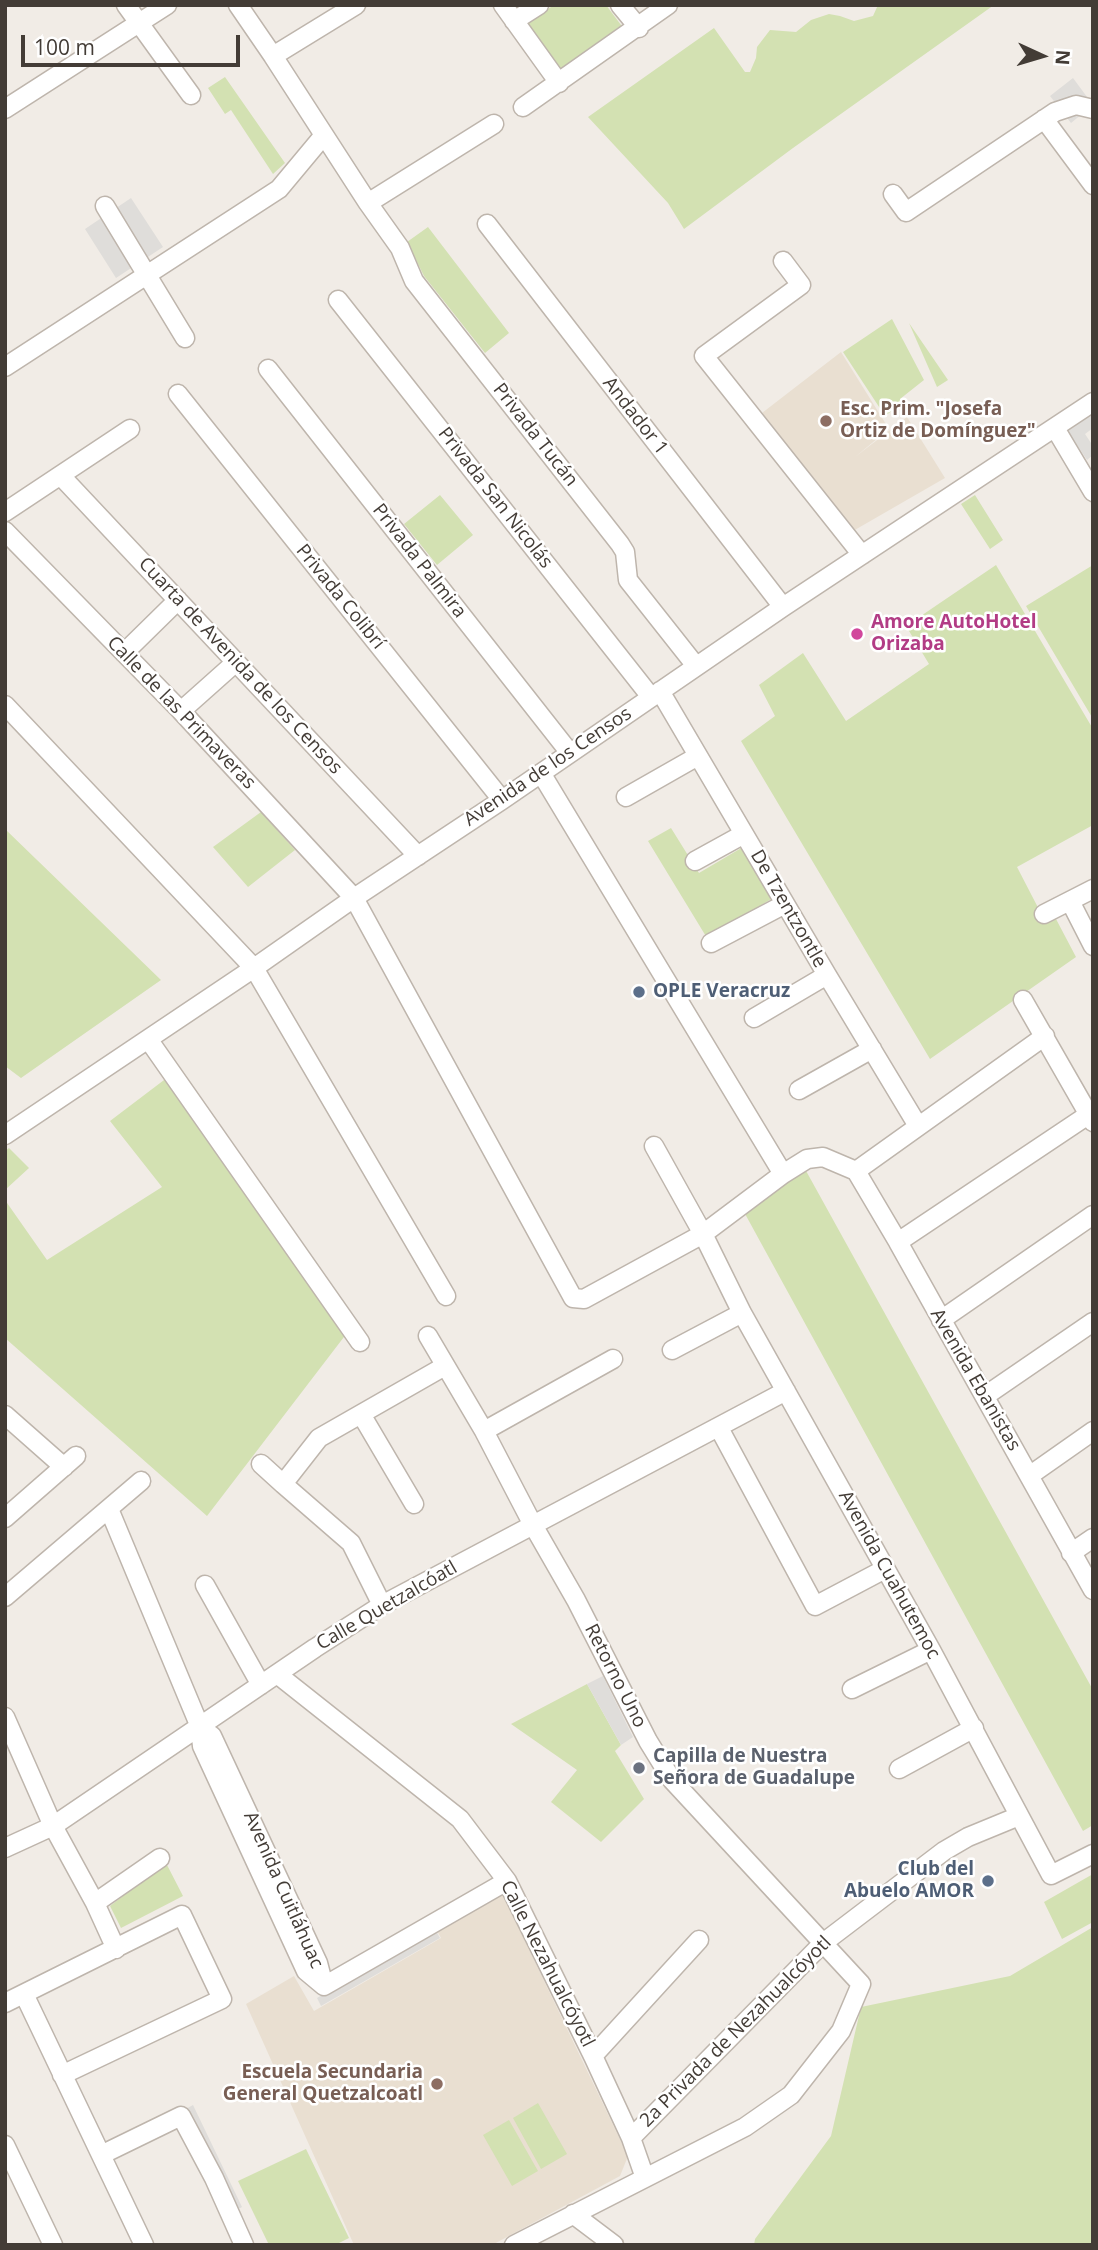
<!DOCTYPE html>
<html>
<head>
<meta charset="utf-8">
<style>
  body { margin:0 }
  #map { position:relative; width:1098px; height:2250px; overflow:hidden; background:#f1ece6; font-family:"Open Sans",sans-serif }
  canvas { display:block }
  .frame { position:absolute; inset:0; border:7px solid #433c36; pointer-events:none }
  .north { position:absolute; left:1007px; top:21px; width:70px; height:70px; -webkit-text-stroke:5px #fff; paint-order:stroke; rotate:94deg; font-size:19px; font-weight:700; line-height:28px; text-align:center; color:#433c36 }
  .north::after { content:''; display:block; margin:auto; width:24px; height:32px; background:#433c36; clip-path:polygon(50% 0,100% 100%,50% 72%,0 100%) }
  .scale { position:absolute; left:21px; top:35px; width:219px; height:32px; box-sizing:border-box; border:4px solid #433c36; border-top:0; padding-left:9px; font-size:21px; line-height:24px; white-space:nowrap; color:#433c36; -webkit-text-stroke:5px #fff; paint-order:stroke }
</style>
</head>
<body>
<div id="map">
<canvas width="1098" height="2250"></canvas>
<div class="frame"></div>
<div class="north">N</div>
<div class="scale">100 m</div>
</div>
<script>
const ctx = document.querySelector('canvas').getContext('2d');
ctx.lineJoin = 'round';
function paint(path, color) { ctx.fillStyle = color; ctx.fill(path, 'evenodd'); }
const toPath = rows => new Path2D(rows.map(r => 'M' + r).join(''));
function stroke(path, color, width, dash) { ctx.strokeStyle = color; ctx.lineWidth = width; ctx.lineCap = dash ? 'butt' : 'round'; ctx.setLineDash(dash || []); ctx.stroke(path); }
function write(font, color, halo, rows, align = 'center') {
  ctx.font = font + ' "Open Sans",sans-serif'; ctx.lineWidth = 5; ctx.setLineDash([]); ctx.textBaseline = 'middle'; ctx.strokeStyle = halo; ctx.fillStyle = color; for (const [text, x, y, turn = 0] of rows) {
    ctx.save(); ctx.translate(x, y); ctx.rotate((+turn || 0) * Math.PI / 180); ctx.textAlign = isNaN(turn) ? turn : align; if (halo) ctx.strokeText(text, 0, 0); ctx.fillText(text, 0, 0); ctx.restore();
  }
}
const education = toPath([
  [841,352,889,429,855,457,907,417,945,478,853,531,762,413],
  [501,1891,628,2156,620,2176,492,2245,354,2245,246,2004,294,1976,314,2011,441,1938,435,1927]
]);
const green = toPath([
  [554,5,606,5,624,29,564,74,527,23],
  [878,5,994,5,793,148,684,229,668,203,588,117,714,28,745,72,750,72,756,58,757,47,770,30,796,32,811,20,829,14,840,16,854,21,873,16],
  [225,77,285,163,273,174,231,110,225,114,208,88],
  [428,227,509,333,485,353,424,276,407,242],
  [892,319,924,380,900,399,902,403,885,416,843,352],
  [909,323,948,380,937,387],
  [440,495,473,535,437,565,404,524],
  [975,495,1003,540,990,549,961,504],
  [996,565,1093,729,1093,825,1017,867,1046,923,1056,919,1076,957,930,1059,741,741,775,716,759,685,803,653,846,721,929,664,906,626],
  [1093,565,1093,719,1026,606],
  [261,812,295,850,248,887,213,847],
  [671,828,699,873,743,847,773,898,707,938,648,841],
  [5,829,161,980,21,1078,5,1066],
  [168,1077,347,1333,207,1516,5,1338,5,1200,47,1260,162,1187,110,1121],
  [9,1148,29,1168,5,1190,5,1151],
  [805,1169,1093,1690,1093,1825,1083,1831,744,1212],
  [587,1684,621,1745,615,1751,644,1799,601,1842,551,1802,577,1770,511,1724],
  [166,1863,183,1896,121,1928,110,1906],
  [1093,1874,1093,1922,1062,1939,1044,1902],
  [1093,1927,1093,2245,754,2245,755,2239,831,2136,861,2007,1010,1976],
  [538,2103,567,2154,541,2169,513,2118],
  [509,2120,538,2171,512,2186,483,2135],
  [306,2149,349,2238,335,2245,269,2245,238,2181]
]);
const parking = toPath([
  [1073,78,1093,105,1071,123,1050,96],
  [131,198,163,247,116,278,85,229],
  [1093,413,1093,428,1085,434,1093,446,1093,455,1087,460,1067,430],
  [603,1676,633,1737,621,1745,587,1684],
  [435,1929,440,1938,321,2006,317,1998],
  [193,2105,242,2207,233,2212,184,2110]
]);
const minor = toPath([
  [126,5,191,95],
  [238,5,273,56,368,203,400,248,414,281,620,544,625,552,628,580,696,666],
  [503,5,559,83],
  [620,5,639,28],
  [514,21,539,5],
  [273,56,356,5],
  [523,107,668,5],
  [5,109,167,5],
  [1044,119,1093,185],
  [893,194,906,212,1055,112,1076,105,1093,109],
  [368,203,494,124],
  [105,206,185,338],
  [487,224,783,607],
  [783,261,801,285,704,356,862,555],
  [338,300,651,697],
  [5,367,279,189,324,135],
  [268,369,570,753],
  [178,394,502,800],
  [1055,428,1093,492],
  [61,476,418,856],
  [5,512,130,429],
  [5,531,181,711,354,898,573,1298,584,1299,703,1234,783,1174,807,1159,823,1157,856,1171],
  [124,653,178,600],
  [660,691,827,975,918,1126],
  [5,705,254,968,446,1296],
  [181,711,236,662],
  [541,773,783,1174],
  [626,797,698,756],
  [695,861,744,834],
  [1070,901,1093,946],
  [1044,914,1093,889],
  [711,943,785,904],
  [1023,1000,1093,1122],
  [754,1018,827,975],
  [148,1039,360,1342],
  [799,1090,872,1049],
  [5,1135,254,968,354,898,502,800,783,607,1093,402],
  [654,1146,703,1234,742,1313,931,1650,1051,1875,1093,1854],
  [856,1171,898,1242,1093,1590],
  [856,1171,1045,1036],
  [898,1242,1088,1115],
  [941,1320,1093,1215],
  [428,1336,484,1431,533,1525,576,1600,648,1741,672,1780,861,1984,841,2031,791,2095,745,2127,514,2245],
  [672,1350,742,1313],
  [985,1396,1093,1322],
  [361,1414,319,1438,283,1484,351,1543,382,1605],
  [5,1415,64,1467],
  [719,1428,815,1606,885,1569],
  [484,1431,613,1359],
  [261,1464,283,1484],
  [1029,1476,1093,1431],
  [414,1504,361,1414,445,1366],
  [109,1509,200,1727,202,1746,306,1971,324,1986],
  [5,1518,76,1456],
  [1071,1553,1093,1538],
  [205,1585,261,1685],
  [5,1597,141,1481],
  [277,1674,460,1819,507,1881,593,2056,631,2138,645,2178],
  [852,1689,931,1650],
  [5,1717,53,1826,95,1903,116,1949],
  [200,1727,212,1736,318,1963,324,1986],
  [899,1769,974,1728],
  [5,1848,53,1826,315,1648,382,1605,786,1391],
  [95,1903,160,1858],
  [324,1986,507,1881],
  [24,1994,144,2245],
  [5,2003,182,1915,222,1999,62,2075],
  [593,2056,699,1940],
  [631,2138,823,1943,944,1851,968,1837,1019,1816],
  [5,2145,53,2245],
  [101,2155,181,2116,214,2178,244,2245],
  [573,2214,614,2245]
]);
const markers = [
  [826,421,7,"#8d6e63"],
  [857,634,7,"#d1479c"],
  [639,992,7,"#5c6f8a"],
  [639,1768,7,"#6b7280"],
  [988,1881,7,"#5c6f8a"],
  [437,2084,7,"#8d6e63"]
];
const educationNames = [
  ["Esc. Prim. \"Josefa",840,410],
  ["Ortiz de Domínguez\"",840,432],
  ["Escuela Secundaria",423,2073,"right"],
  ["General Quetzalcoatl",423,2095,"right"]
];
const streetNames = [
  ["Andador 1",635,416,52],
  ["Privada Tucán",535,435,52],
  ["Privada San Nicolás",495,498,52],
  ["Privada Palmira",419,561,52],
  ["Privada Colibrí",340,597,51],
  ["Cuarta de Avenida de los Censos",240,666,47],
  ["Calle de las Primaveras",181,713,46],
  ["Avenida de los Censos",548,767,-34],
  ["De Tzentzontle",788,909,60],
  ["Avenida Ebanistas",975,1380,60],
  ["Avenida Cuahutemoc",889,1575,61],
  ["Calle Quetzalcóatl",387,1606,-30],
  ["Retorno Uno",615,1676,63],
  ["Avenida Cuitláhuac",283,1890,66],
  ["Calle Nezahualcóyotl",547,1964,63],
  ["2a Privada de Nezahualcóyotl",736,2032,-45]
];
const hotelNames = [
  ["Amore AutoHotel",871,623],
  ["Orizaba",871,645]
];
const serviceNames = [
  ["OPLE Veracruz",653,992],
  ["Club del",974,1870,"right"],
  ["Abuelo AMOR",974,1892,"right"]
];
const worshipNames = [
  ["Capilla de Nuestra",653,1757],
  ["Señora de Guadalupe",653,1779]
];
paint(education, '#e9dfd1');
paint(green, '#d3e1b2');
paint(parking, '#dfddda');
stroke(minor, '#beb5ac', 21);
stroke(minor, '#fff', 18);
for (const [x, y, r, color] of markers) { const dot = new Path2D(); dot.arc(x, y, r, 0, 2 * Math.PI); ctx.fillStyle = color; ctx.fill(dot); stroke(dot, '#fff', 2.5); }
write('bold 19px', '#785e54', '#fff', educationNames, 'left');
write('19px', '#433c36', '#fff', streetNames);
write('bold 19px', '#b23c85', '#fff', hotelNames, 'left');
write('bold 19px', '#4e5e75', '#fff', serviceNames, 'left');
write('bold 19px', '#5b616d', '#fff', worshipNames, 'left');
</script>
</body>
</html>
